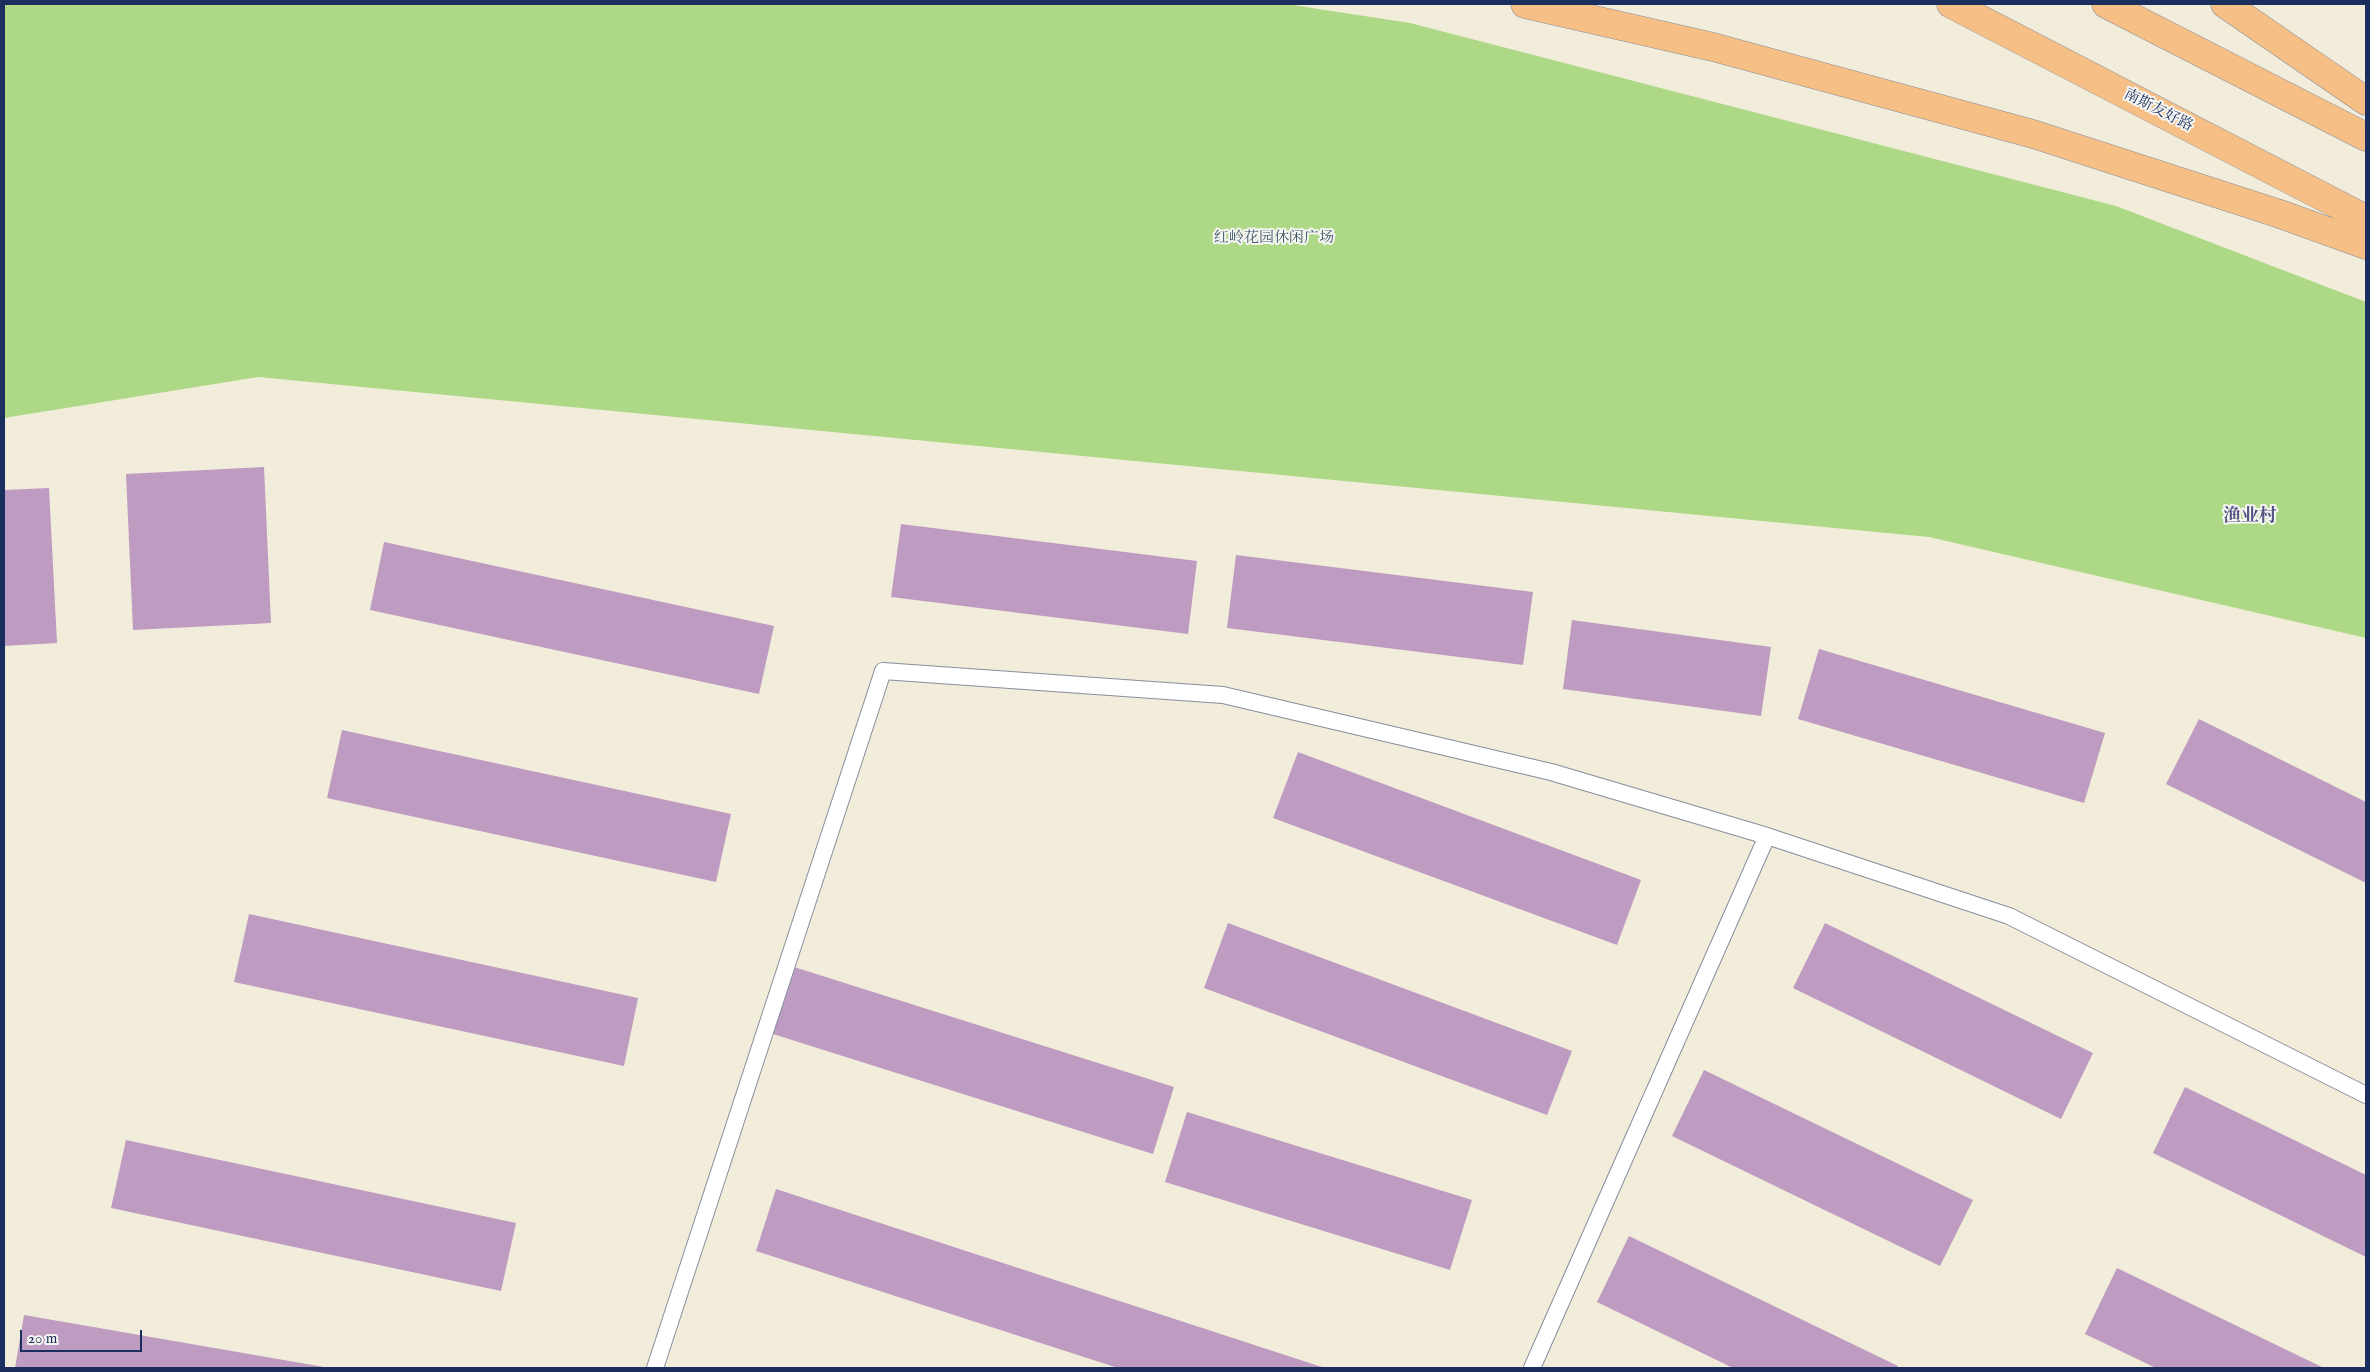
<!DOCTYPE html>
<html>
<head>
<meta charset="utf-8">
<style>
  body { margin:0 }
  #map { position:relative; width:2370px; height:1372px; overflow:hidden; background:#f2ecdb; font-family:"IM FELL English",serif }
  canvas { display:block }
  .frame { position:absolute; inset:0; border:5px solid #1b2f5e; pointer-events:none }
  .scale { position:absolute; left:20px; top:1330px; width:122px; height:22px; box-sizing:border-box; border:2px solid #1b2f5e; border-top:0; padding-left:6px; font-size:15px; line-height:18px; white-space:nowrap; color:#1b2f5e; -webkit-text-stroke:4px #f6f6f2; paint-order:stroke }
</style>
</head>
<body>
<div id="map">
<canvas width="2370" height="1372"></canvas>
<div class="frame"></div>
<div class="scale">20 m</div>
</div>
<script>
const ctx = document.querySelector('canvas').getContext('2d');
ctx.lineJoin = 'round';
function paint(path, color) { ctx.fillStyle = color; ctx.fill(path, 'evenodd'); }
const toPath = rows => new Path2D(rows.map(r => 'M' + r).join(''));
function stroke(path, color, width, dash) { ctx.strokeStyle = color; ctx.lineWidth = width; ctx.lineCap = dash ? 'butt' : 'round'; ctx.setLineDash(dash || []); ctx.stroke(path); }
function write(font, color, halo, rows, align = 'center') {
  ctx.font = font + ' "IM FELL English","Noto Serif SC",serif'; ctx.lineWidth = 4; ctx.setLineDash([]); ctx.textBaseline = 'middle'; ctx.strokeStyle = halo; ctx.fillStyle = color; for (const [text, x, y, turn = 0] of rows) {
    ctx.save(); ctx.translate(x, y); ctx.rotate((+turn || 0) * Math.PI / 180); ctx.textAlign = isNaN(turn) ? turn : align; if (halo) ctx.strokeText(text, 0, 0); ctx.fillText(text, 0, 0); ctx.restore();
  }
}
const green = toPath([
  [4,4,1286,4,1410,23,2116,206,2366,302,2366,638,1929,537,258,377,4,418]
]);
const building = toPath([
  [264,467,271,623,133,630,126,474],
  [49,488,57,643,4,646,4,490],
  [901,524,1197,561,1188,634,891,597],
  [384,542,774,626,759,694,370,610],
  [1236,555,1533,592,1523,665,1227,628],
  [1572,620,1771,647,1761,716,1563,689],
  [1819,649,2105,733,2084,803,1798,719],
  [2199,719,2366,802,2366,883,2166,784],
  [342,730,731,814,716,882,327,798],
  [1298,752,1641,880,1617,945,1273,818],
  [249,914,638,998,624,1066,234,982],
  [1228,923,1572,1051,1547,1115,1204,988],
  [1825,923,2093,1053,2061,1119,1793,988],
  [794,967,1174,1087,1153,1154,773,1034],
  [1704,1070,1973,1200,1940,1266,1672,1136],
  [2185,1087,2366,1175,2366,1257,2153,1153],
  [1187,1112,1472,1200,1450,1270,1165,1182],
  [126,1140,516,1223,501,1291,111,1208],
  [776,1189,1325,1368,1118,1368,756,1251],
  [1629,1236,1898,1366,1897,1368,1733,1368,1597,1302],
  [2117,1268,2324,1368,2156,1368,2085,1334],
  [24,1315,324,1367,324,1368,15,1368]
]);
const lane = toPath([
  [655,1368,883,671,1223,695,1551,772,1767,836],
  [1532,1368,1767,836,2009,916,2366,1095]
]);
const highway = toPath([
  [1525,4,1713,47,2033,134,2280,214,2366,245],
  [1951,4,2366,219],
  [2106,4,2366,137],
  [2225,4,2366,101]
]);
const streetNames = [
  ["南斯友好路",2158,111,27]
];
const parkNames = [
  ["红岭花园休闲广场",1274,239]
];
const quarterNames = [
  ["渔业村",2250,517]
];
paint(green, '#add986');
paint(building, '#be9bc1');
stroke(lane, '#868e9c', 18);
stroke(highway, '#868e9c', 29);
stroke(lane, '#fff', 16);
stroke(highway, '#f5bf86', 28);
write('15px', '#1b2f5e', '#f6f6f2', streetNames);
write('15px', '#405a68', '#f6f6f2', parkNames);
write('bold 18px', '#545581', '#f6f6f2', quarterNames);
</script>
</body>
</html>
